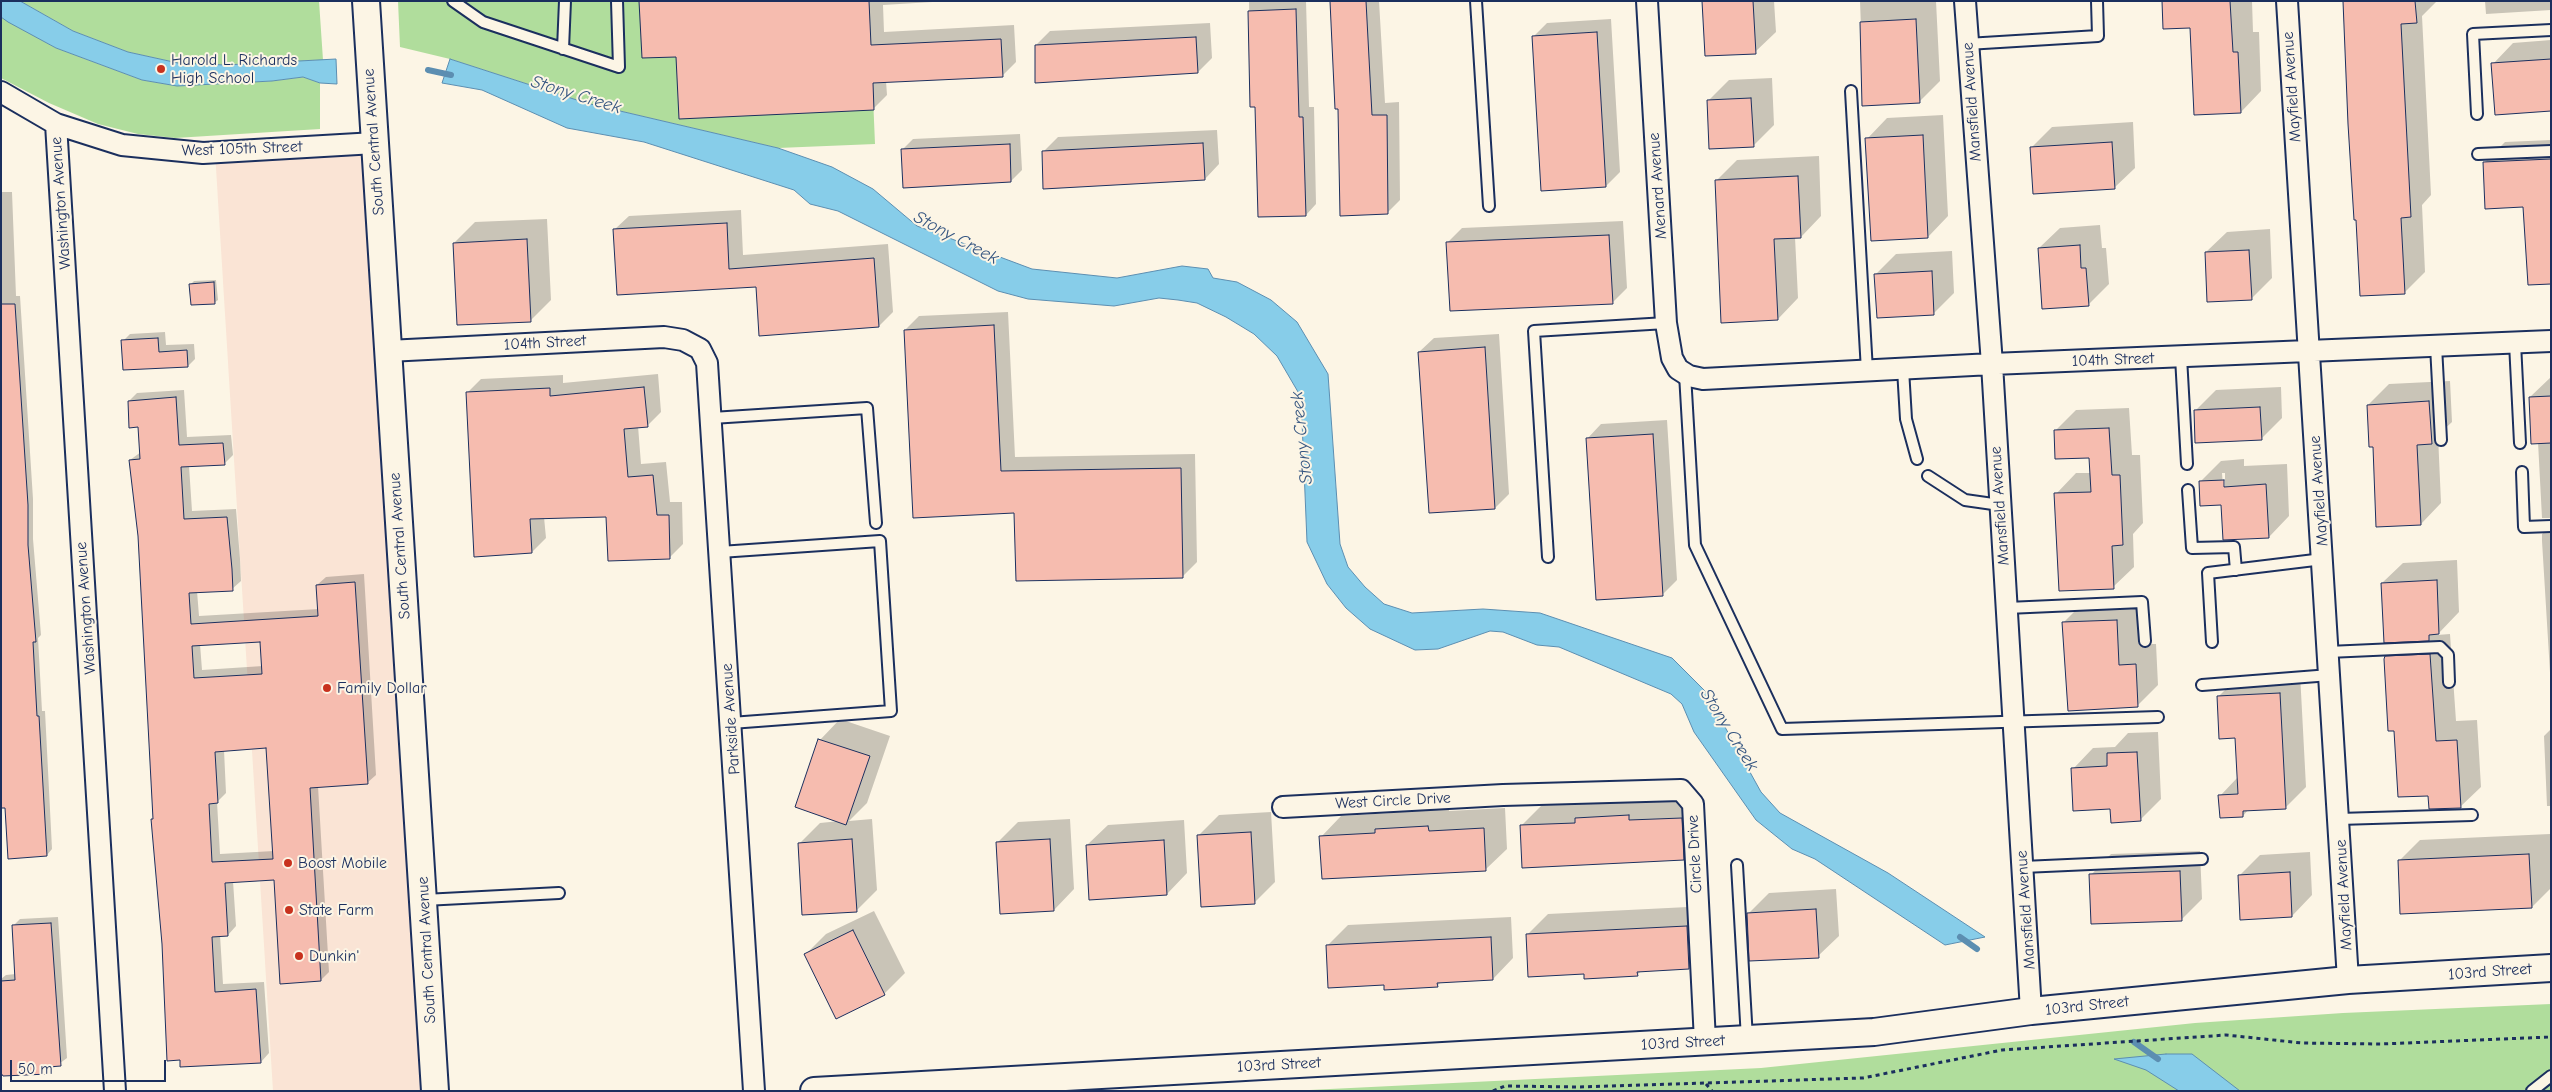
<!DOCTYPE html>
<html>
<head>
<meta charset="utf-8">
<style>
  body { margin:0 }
  #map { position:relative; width:2552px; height:1092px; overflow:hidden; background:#fcf5e5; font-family:"Comic Neue",sans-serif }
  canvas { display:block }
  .frame { position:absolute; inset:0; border:2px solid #1b2f5e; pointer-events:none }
  .scale { position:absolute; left:10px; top:1060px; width:156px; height:22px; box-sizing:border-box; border:2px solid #1b2f5e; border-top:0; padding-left:6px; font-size:15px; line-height:18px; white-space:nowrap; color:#1b2f5e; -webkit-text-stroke:4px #fcf5e5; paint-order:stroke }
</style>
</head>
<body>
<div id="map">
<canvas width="2552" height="1092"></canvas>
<div class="frame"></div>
<div class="scale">50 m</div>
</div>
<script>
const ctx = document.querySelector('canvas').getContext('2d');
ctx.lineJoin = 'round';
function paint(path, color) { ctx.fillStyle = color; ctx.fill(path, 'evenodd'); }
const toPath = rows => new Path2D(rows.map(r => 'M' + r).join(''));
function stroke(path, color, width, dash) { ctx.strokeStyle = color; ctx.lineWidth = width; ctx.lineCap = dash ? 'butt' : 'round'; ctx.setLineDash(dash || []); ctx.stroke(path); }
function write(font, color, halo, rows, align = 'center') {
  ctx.font = font + ' "Comic Neue",sans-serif'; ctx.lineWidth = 4; ctx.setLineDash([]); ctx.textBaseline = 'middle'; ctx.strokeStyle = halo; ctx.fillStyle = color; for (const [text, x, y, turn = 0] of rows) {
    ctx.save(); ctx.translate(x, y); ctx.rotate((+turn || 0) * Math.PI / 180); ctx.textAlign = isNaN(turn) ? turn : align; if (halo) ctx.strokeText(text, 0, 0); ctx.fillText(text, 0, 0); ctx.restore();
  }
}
const built = toPath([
  [375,143,435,1091,273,1091,215,152]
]);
const green = toPath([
  [20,1,319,1,323,60,225,65,178,63,128,52,73,31],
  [398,1,869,1,875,144,778,148,586,103,450,59,400,47],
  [1,17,56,48,142,80,177,86,272,81,303,77,320,83,320,129,175,138,138,134,98,124,49,103,1,78],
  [2551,1004,2551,1091,1289,1091,1761,1068,2195,1023,2343,1013]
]);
const water = toPath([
  [1,1,20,1,73,31,128,52,178,63,225,65,336,59,337,84,320,83,303,77,272,81,177,86,142,80,56,48,8,22,1,17,1,1],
  [450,59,586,103,778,148,832,167,873,189,917,226,1032,269,1117,278,1182,266,1208,269,1213,278,1237,282,1271,300,1297,322,1328,374,1340,544,1348,567,1365,587,1384,604,1412,613,1483,609,1540,613,1672,658,1705,691,1761,792,1780,813,1888,873,1985,937,1945,945,1815,859,1792,849,1756,820,1694,732,1682,704,1671,694,1559,647,1537,645,1503,632,1490,631,1438,649,1415,650,1370,629,1346,608,1327,584,1307,542,1301,397,1277,356,1254,334,1226,317,1197,303,1178,300,1159,298,1114,306,1028,299,998,291,838,211,810,204,794,190,644,142,567,128,482,90,442,83,450,59],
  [2166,1054,2192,1054,2240,1091,2179,1091,2146,1070,2114,1059,2166,1054]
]);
const shadow = toPath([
  [640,1,949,1,883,5,884,32,1014,25,1016,62,1002,76,886,81,887,95,873,109,677,55],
  [1249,1,1306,1,1309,107,1314,107,1316,204,1306,215,1256,106,1251,106],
  [1331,1,1379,1,1385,103,1399,102,1400,200,1387,213,1340,107],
  [1704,1,1774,1,1776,32,1755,52],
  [1860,1,1936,1,1940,81,1919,102,1864,105],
  [2163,1,2252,1,2253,32,2259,32,2261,91,2241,112,2191,26],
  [2344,1,2437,1,2422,16,2431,195,2422,205,2425,272,2404,293,2358,219],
  [2485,1,2551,1,2551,10,2486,14],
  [1611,19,1620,172,1606,186,1533,37,1547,23],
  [1210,23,1212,58,1198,72,1036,45,1050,31],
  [2551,40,2551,110,2493,64,2513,43],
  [1772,78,1774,125,1753,146,1708,101,1729,80],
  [1943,115,1948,216,1928,237,1867,139,1887,118],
  [2133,122,2135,168,2114,188,2032,147,2052,127],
  [1217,130,1219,164,1205,179,1043,152,1058,137],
  [1020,134,1022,170,1011,181,902,150,913,139],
  [2551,140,2551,283,2524,206,2484,163,2505,142],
  [1819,156,1821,216,1801,237,1795,237,1798,298,1778,319,1716,181,1737,160],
  [1,192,12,192,16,296,20,296,33,499,33,539,41,635,38,638,42,711,45,711,52,849,47,855,6,806,1,807],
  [741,210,743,255,888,244,893,312,879,326,757,286,614,230,629,216],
  [547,219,551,300,531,320,454,243,475,222],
  [1623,221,1627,288,1612,303,1448,242,1462,228],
  [2100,225,2102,248,2106,248,2109,284,2088,305,2039,248,2060,228],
  [2270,229,2272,278,2251,299,2206,252,2227,232],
  [1952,251,1954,293,1933,314,1875,275,1896,254],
  [216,280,218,300,214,303,191,284,194,281],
  [1008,312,1015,457,1195,454,1197,562,1182,577,1016,512,905,330,919,316],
  [165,332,166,345,194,344,195,359,188,366,123,341,130,334],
  [1499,334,1509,494,1495,508,1419,352,1434,338],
  [658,374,661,412,648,425,638,426,641,464,666,462,670,502,682,502,683,544,670,557,607,516,544,517,546,538,532,552,467,393,481,379,563,375,563,383],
  [2551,377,2551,518,2542,518,2538,442,2530,397],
  [2450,381,2452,422,2438,435,2441,503,2421,524,2374,446,2368,405,2389,384],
  [2281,387,2282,418,2261,439,2195,411,2216,390],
  [184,390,187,437,231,435,233,455,224,464,189,466,192,511,236,509,240,559,241,581,232,589,197,591,199,616,319,609,317,585,326,577,364,574,376,775,367,783,318,786,329,972,321,980,275,879,233,881,236,926,228,935,220,935,223,984,264,982,269,1053,261,1062,163,944,139,536,130,460,141,452,139,426,129,401,137,393],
  [261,640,263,666,202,670,200,644],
  [267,747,274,851,220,854,217,802,226,793,224,750],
  [2129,408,2132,455,2140,455,2143,523,2133,534,2134,567,2113,587,2056,494,2076,473,2091,473,2090,456,2055,431,2076,410],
  [1667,420,1677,580,1663,594,1587,439,1601,424],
  [2244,459,2244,466,2287,464,2289,516,2269,537,2222,504,2200,482,2221,461],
  [2222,473,2225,473,2225,486,2223,486],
  [2551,525,2551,689,2542,541,2542,534],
  [2457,560,2459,612,2437,635,2450,634,2456,721,2477,720,2481,787,2460,807,2429,795,2395,729,2386,657,2403,641,2382,583,2403,563],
  [2137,600,2139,644,2156,644,2158,685,2137,706,2063,623,2084,602],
  [2300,673,2306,787,2285,808,2248,810,2243,816,2220,796,2238,777,2236,737,2218,697,2239,676],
  [840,719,890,736,867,803,849,821,872,819,877,890,856,911,800,843,820,823,840,821,820,740],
  [2551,729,2551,806,2547,806,2544,736],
  [2158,732,2161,799,2140,820,2112,808,2073,769,2093,748,2115,747,2128,733],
  [1702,797,1704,838,1683,859,1521,826,1542,805,1592,803,1597,798,1649,800],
  [1449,806,1449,811,1505,808,1507,849,1486,869,1321,837,1341,816,1392,813,1397,809],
  [1271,812,1275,882,1254,903,1198,836,1219,815],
  [1070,819,1074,889,1054,910,997,843,1018,822],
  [1184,820,1187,873,1167,894,1087,845,1108,825],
  [2550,834,2551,888,2532,907,2399,861,2420,840],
  [2200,851,2202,899,2181,920,2091,875,2111,854],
  [2310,852,2312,895,2292,916,2239,876,2260,855],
  [1836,889,1839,936,1818,956,1748,914,1769,893],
  [1708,906,1710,947,1689,968,1642,970,1637,975,1585,973,1527,935,1548,914],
  [874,911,905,973,884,994,806,954,826,934],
  [58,917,67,1058,48,1072,1,1071,1,979,6,975,16,974,13,926,20,919],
  [1511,917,1513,958,1493,979,1442,981,1437,986,1327,946,1348,925]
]);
const stream = toPath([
  [428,70,451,75],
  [1960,937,1977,949],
  [2134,1042,2158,1059]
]);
const building = toPath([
  [639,1,869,1,871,45,1001,39,1003,77,873,83,874,110,679,119,676,57,642,58,639,1],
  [1330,1,1366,1,1372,115,1387,115,1388,214,1340,216,1338,109,1335,109,1330,1],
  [1702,1,1753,1,1756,54,1705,56,1702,1],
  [2162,1,2230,1,2233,52,2238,52,2241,113,2194,115,2190,28,2163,29,2162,1],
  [2343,1,2415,1,2417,23,2401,24,2411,217,2401,218,2405,294,2360,296,2356,220,2354,220,2348,124,2343,1],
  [1296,9,1299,117,1303,117,1306,216,1258,217,1255,107,1250,107,1248,11,1296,9],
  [1916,19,1920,103,1862,106,1860,22,1916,19],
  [1597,32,1606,187,1541,191,1532,36,1597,32],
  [1196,37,1198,73,1035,83,1035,45,1196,37],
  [2551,59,2551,111,2495,115,2491,63,2551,59],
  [1751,98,1754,147,1709,149,1707,100,1751,98],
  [1923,135,1928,238,1871,241,1865,138,1923,135],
  [2112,142,2115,189,2033,194,2030,147,2112,142],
  [1203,143,1205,180,1043,189,1042,151,1203,143],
  [1010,144,1011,182,903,188,901,149,1010,144],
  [2551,159,2551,284,2528,285,2523,207,2485,209,2483,162,2551,159],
  [1798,176,1801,238,1774,239,1778,320,1721,323,1715,180,1798,176],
  [727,223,729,269,874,258,879,327,759,336,756,287,617,295,613,229,727,223],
  [1609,235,1613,304,1450,311,1446,242,1609,235],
  [527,239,531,322,457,325,453,243,527,239],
  [2080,245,2081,268,2086,268,2089,306,2042,309,2038,248,2080,245],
  [2249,250,2252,300,2207,302,2205,252,2249,250],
  [1932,271,1934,315,1877,318,1874,274,1932,271],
  [214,282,215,304,191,305,189,284,214,282],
  [1,304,15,304,28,505,28,545,36,642,33,642,37,716,39,716,47,856,8,859,5,808,1,808,1,304],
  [994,325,1001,471,1181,468,1183,578,1016,581,1014,513,913,518,904,330,994,325],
  [158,338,159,352,187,350,188,367,123,370,121,340,158,338],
  [1485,347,1495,509,1429,513,1418,352,1485,347],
  [644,387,648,427,624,429,628,477,653,475,657,515,669,515,670,559,608,561,606,517,530,519,532,553,474,557,466,392,550,388,550,396,644,387],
  [2551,396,2551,443,2531,444,2529,397,2551,396],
  [176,397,179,445,223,443,225,465,181,467,184,519,227,517,232,569,233,591,189,593,191,624,318,616,316,585,355,582,368,784,310,788,321,981,280,984,274,880,225,883,228,936,212,937,215,992,256,989,261,1063,180,1067,180,1060,167,1061,162,944,151,819,153,819,138,536,129,460,140,459,138,427,129,428,128,401,176,397],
  [260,642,262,674,194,678,192,646,260,642],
  [266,748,273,859,212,862,209,804,218,803,215,752,266,748],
  [2429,401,2432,444,2417,445,2421,525,2376,527,2373,447,2369,447,2367,405,2429,401],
  [2260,407,2262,440,2195,443,2194,410,2260,407],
  [2109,428,2112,475,2120,475,2123,545,2112,546,2114,589,2059,591,2054,493,2091,492,2089,458,2055,459,2054,430,2109,428],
  [1653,434,1663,596,1596,600,1586,438,1653,434],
  [2224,480,2224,487,2266,484,2269,538,2223,540,2221,505,2200,506,2199,481,2224,480],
  [2437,580,2439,634,2429,635,2429,641,2384,643,2381,583,2437,580],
  [2117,620,2119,665,2136,664,2138,707,2068,711,2062,622,2117,620],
  [2430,654,2436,741,2457,740,2461,808,2429,809,2428,796,2398,797,2394,731,2388,731,2384,659,2385,656,2430,654],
  [2280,693,2286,809,2243,811,2243,817,2220,818,2218,795,2238,794,2235,738,2219,739,2217,696,2280,693],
  [818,739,870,756,846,825,795,807,818,739],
  [2137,752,2141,821,2111,823,2110,809,2073,811,2071,768,2107,766,2107,753,2137,752],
  [1629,815,1629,820,1682,818,1684,860,1522,868,1520,825,1575,823,1575,818,1629,815],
  [1428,826,1429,831,1484,828,1486,871,1322,879,1319,836,1375,833,1375,829,1428,826],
  [1251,832,1255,904,1201,907,1197,835,1251,832],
  [852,839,857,912,802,915,798,843,852,839],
  [1050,839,1054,911,1000,914,996,842,1050,839],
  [1164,840,1167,895,1089,900,1086,845,1164,840],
  [2529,854,2532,908,2400,914,2398,860,2529,854],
  [2180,871,2182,921,2091,924,2089,874,2180,871],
  [2290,872,2292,917,2240,920,2238,875,2290,872],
  [1816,909,1819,958,1749,961,1747,913,1816,909],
  [51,923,61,1066,48,1067,48,1074,3,1076,1,1073,1,981,15,980,12,925,51,923],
  [1687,926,1689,969,1637,972,1638,976,1584,979,1584,974,1528,977,1526,934,1687,926],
  [853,930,885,995,836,1019,804,954,853,930],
  [1491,937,1493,980,1437,983,1438,987,1384,990,1384,985,1328,988,1326,945,1491,937]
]);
const path = toPath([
  [1706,1084,1712,1091],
  [1493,1091,1505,1086,1579,1087,1863,1078,2002,1050,2226,1035,2302,1043,2381,1044,2551,1037]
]);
const service = toPath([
  [453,1,483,22,619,67,617,1],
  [1476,1,1489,206],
  [1967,44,2098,36,2097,1],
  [563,49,565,1],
  [1851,91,1867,371],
  [2477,114,2473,34,2551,30],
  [2478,154,2551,151],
  [2515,343,2520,443],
  [2436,346,2441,440],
  [2181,357,2187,464],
  [1903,369,1906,419,1917,459],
  [1685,374,1695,545,1782,729,2158,717],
  [712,418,867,408,876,523],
  [2522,472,2524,527,2551,526],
  [1928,476,1965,500,2000,505],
  [2188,490,2192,548,2234,547,2236,570],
  [720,552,880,541,891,711,731,723],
  [1548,557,1534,331,1666,323],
  [2007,608,2142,602,2145,641],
  [2212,642,2208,573,2323,559],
  [2328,652,2440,647,2448,655,2449,682],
  [2202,685,2330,675],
  [2339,819,2472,815],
  [1737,865,1747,1039],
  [2023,867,2202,859],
  [424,900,559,893],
  [2532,1091,2551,1076]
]);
const minor = toPath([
  [1647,1,1666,323,1672,358,1678,369,1689,376,1703,379,1992,364,2551,341],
  [1965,1,1992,364,2031,1011],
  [2287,1,2348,980],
  [1,92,56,124,122,145,203,153,375,143],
  [56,124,115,1091],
  [388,351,664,337,683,340,700,349,707,363,754,1091],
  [1283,807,1503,795,1681,790,1693,804,1705,1041]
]);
const tertiary = toPath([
  [366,1,435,1091],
  [814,1091,1874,1032,2031,1011,2348,980,2551,968]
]);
const markers = [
  [161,69,5,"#c8321e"],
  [327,688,5,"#c8321e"],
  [288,863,5,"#c8321e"],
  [289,910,5,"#c8321e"],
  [299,956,5,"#c8321e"]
];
const poiNames = [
  ["Harold L. Richards",171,60],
  ["High School",171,78],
  ["Family Dollar",337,688],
  ["Boost Mobile",298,863],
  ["State Farm",299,910],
  ["Dunkin'",309,956]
];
const streetNames = [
  ["Mayfield Avenue",2292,87,-94],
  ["Mansfield Avenue",1972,102,-94],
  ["South Central Avenue",374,142,-94],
  ["West 105th Street",242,149,-2],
  ["Menard Avenue",1658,186,-94],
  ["Washington Avenue",61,203,-94],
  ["104th Street",545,343,-3],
  ["104th Street",2113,360,-2],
  ["Mayfield Avenue",2319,491,-94],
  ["Mansfield Avenue",2000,506,-94],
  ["South Central Avenue",400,546,-94],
  ["Washington Avenue",86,608,-94],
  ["Parkside Avenue",731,719,-94],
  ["West Circle Drive",1393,801,-3],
  ["Circle Drive",1695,854,-93],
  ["Mayfield Avenue",2344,895,-93],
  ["Mansfield Avenue",2026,910,-94],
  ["South Central Avenue",427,950,-93],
  ["103rd Street",2490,972,-4],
  ["103rd Street",2087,1006,-6],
  ["103rd Street",1683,1043,-3],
  ["103rd Street",1279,1065,-3]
];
const waterNames = [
  ["Stony Creek",576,95,17],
  ["Stony Creek",956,238,28],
  ["Stony Creek",1302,438,-96],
  ["Stony Creek",1729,730,58]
];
paint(built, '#fae4d5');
paint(green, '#b0dd9c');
paint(water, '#87cde9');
stroke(water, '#5c8eb1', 1);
paint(shadow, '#0003');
stroke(stream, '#5c8eb1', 6);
paint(building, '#f6bcaf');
stroke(building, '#1b2f5e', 1);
stroke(service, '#1b2f5e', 14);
stroke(minor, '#1b2f5e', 24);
stroke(tertiary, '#1b2f5e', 30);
stroke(path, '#1b2f5e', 3, [4, 4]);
stroke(service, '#fcf5e5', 10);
stroke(minor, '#fcf5e5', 20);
stroke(tertiary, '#fcf5e5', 26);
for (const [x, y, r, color] of markers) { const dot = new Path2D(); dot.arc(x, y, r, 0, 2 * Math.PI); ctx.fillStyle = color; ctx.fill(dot); stroke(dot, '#fcf5e5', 2); }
write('16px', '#1b2f5e', '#fcf5e5', poiNames, 'left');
write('16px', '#1b2f5e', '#fcf5e5', streetNames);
write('italic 18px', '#365681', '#fcf5e5', waterNames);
</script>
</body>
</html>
